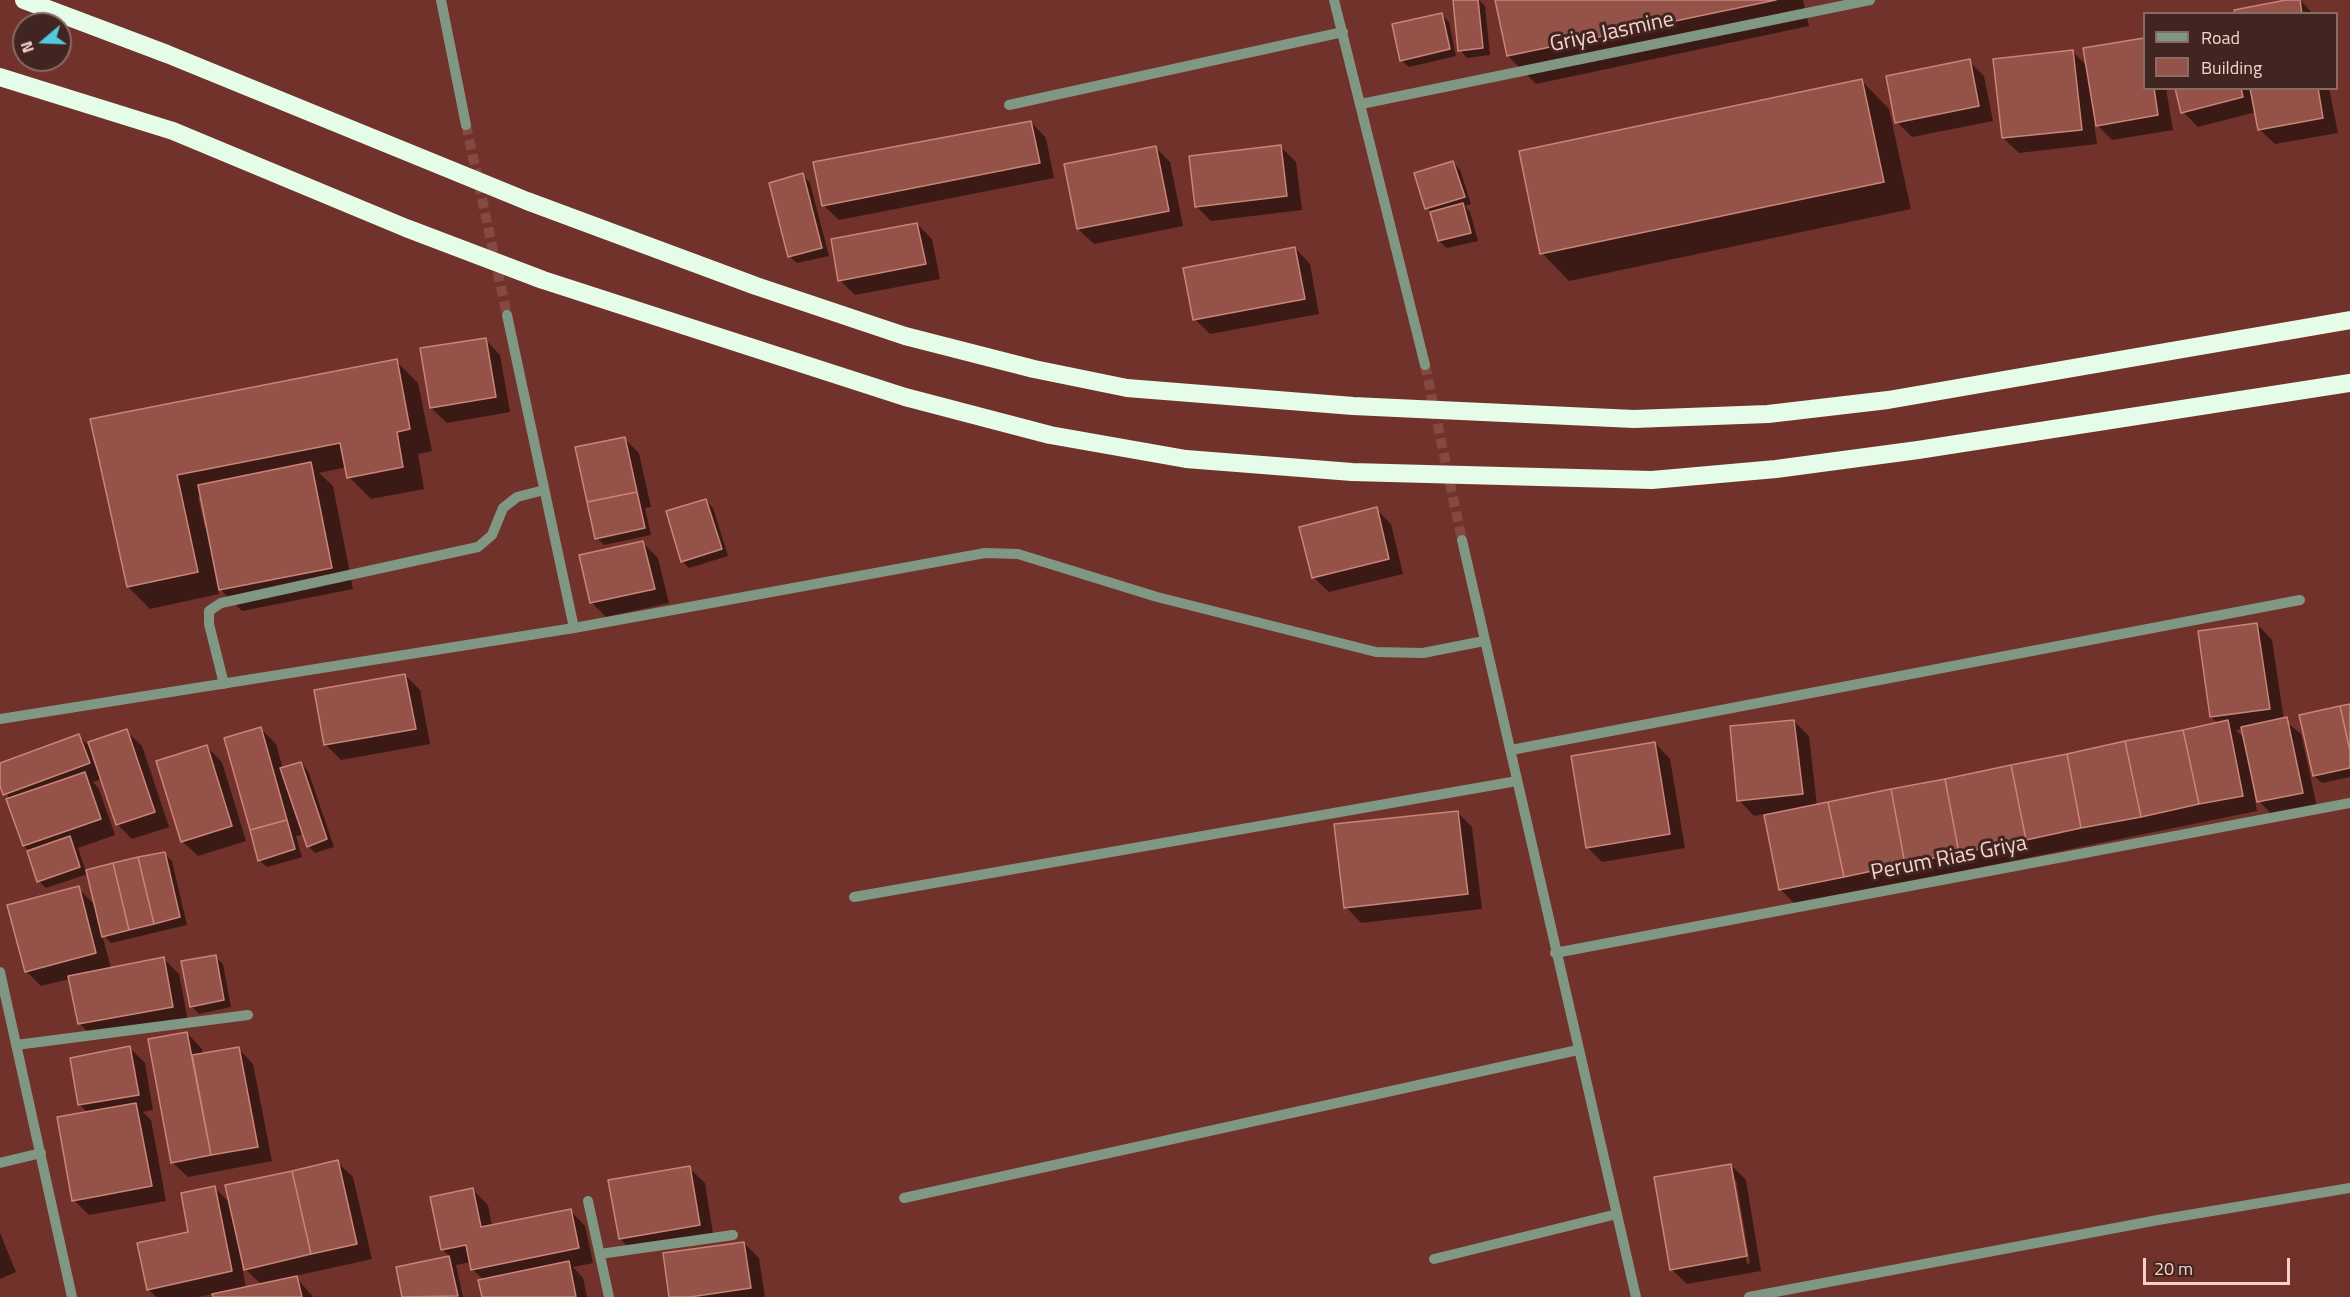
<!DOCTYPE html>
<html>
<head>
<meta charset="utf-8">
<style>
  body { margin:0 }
  #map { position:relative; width:2350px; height:1297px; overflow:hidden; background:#70322a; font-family:"Titillium Web",sans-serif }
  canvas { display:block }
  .legend { position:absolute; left:2143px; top:12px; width:195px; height:78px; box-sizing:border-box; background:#412520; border:2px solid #8a6a64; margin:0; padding:8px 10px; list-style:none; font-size:18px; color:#f8d1cb }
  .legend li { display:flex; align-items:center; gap:12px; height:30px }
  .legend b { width:30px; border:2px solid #8a6a64 }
  .north { position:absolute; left:12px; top:12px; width:60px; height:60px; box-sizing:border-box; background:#412520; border:2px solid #8a6a64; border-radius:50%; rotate:251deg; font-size:16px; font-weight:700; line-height:24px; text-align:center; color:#f8d1cb }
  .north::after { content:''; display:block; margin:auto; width:21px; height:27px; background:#54cadc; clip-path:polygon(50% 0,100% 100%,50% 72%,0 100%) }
  .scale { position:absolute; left:2143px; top:1258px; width:147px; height:27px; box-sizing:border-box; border:3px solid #f8d1cb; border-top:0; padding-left:8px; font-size:18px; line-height:21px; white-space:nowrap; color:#f8d1cb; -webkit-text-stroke:4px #412520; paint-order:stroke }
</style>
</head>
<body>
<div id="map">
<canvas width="2350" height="1297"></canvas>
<ul class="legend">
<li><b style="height:8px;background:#809883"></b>Road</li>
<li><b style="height:16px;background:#945248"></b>Building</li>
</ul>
<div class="north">N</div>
<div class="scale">20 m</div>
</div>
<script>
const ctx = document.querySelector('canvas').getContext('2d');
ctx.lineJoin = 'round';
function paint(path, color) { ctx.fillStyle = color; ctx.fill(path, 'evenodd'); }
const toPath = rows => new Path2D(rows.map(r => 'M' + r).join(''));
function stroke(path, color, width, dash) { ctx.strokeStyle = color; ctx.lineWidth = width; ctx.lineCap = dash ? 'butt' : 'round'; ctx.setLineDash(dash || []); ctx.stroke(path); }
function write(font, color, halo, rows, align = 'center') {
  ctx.font = font + ' "Titillium Web",sans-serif'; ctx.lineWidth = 6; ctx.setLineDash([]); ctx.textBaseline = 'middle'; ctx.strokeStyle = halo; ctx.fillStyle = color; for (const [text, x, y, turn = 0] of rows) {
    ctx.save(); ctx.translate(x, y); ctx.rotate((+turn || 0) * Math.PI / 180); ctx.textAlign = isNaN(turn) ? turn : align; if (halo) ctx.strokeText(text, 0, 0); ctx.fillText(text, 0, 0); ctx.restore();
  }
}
const shadow = toPath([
  [1463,0,1479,0,1485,6,1490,55,1467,58,1460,50],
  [1496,0,1803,0,1809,26,1536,84,1508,56],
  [2294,0,2300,0,2313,14,2236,14],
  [1441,14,1449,22,1456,56,1409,67,1401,60],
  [2144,40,2144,88,2166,88,2173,130,2112,140,2094,122,2097,144,2019,153,2003,138,2073,52,2088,67,2085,49],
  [1969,61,1984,76,1993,121,1912,137,1897,122],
  [1862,81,1889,109,1911,209,1569,281,1542,253],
  [2177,88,2329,88,2338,133,2275,144,2259,129,2256,112,2198,127,2183,112],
  [1031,122,1046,138,1054,178,839,220,823,205],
  [1155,147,1170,162,1183,226,1094,244,1078,229],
  [1281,147,1296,162,1302,210,1211,221,1196,206],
  [1453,162,1460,170,1471,204,1465,206,1470,212,1478,241,1447,248,1439,241,1433,214,1427,208],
  [803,175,810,183,829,256,797,263,789,256],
  [917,224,932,239,940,279,855,295,840,280],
  [1295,248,1310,264,1319,314,1210,334,1195,319],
  [485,339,500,355,510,412,447,423,431,408],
  [396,361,418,383,432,451,418,454,424,489,371,499,349,477,347,467,319,473,333,486,353,589,242,611,218,587,219,594,150,609,128,587,92,420],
  [201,496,208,527,205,528,198,497],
  [624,438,639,453,651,507,645,508,651,535,604,545,597,538],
  [706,500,713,508,728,556,689,568,682,561],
  [1376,509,1391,524,1403,574,1329,592,1313,577],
  [643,543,658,558,669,603,606,617,591,602],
  [2257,624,2272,640,2284,720,2301,734,2317,807,2274,817,2259,801,2257,792,2254,793,2257,811,1796,905,1781,890,1765,814,1754,816,1739,800,1794,721,1809,736,1817,806,2219,724,2211,717],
  [2243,729,2245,739,2236,730],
  [405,675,420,690,430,744,341,760,325,744],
  [2350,705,2350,777,2322,783,2314,776],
  [261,729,276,744,283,769,301,763,308,771,334,847,315,853,308,846,304,834,296,836,302,857,267,867,259,860],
  [126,731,142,746,169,827,132,839,117,824,102,779,93,782,99,789,115,835,78,848,86,872,164,853,172,861,187,925,111,943,102,934,111,969,164,959,179,974,188,1021,94,1038,79,1023,70,979,41,986,26,971,78,888,96,906,88,874,46,888,39,881,30,852,24,846,10,799,0,782,0,765,79,736,92,749],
  [1655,743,1670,759,1685,848,1602,862,1587,847],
  [207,747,222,762,246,841,198,856,182,841],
  [1457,812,1472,827,1482,909,1361,923,1346,907],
  [215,957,223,964,231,1007,199,1014,191,1006],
  [187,1033,202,1049,203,1055,238,1048,253,1064,272,1161,188,1177,172,1162],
  [130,1048,145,1063,153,1110,143,1112,151,1120,166,1201,89,1215,74,1200,88,1113,80,1105],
  [337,1162,353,1177,372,1259,295,1276,313,1297,214,1297,213,1294,198,1297,156,1297,148,1289,190,1233,215,1188,231,1204],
  [242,1266,262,1285,246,1288],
  [1731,1165,1746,1180,1761,1271,1687,1284,1671,1269],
  [1733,1180,1736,1180,1750,1263,1747,1264],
  [689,1168,705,1183,714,1240,636,1254,620,1239],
  [473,1190,488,1205,492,1226,570,1210,585,1226,593,1263,573,1267,583,1278,587,1297,483,1297,484,1280,472,1269,471,1262,456,1265,463,1297,404,1297,397,1269,450,1257,442,1249],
  [0,1233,16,1272,0,1279],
  [744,1243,759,1258,765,1297,671,1297]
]);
const building = toPath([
  [1453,0,1478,0,1483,48,1458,51,1453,0],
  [1495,0,1776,0,1507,56,1495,0],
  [2286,0,2300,0,2302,14,2235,14,2234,10,2286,0],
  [1442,13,1450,49,1400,61,1392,24,1442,13],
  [2144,38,2144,88,2154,88,2158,115,2096,126,2083,48,2144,38],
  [2073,50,2082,130,2002,138,1993,59,2073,50],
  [1970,59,1979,106,1895,123,1886,76,1970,59],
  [1862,79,1884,182,1540,254,1519,151,1862,79],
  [2175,88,2241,88,2243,97,2181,113,2175,88],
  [2250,88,2318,88,2323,118,2258,130,2250,88],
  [1031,121,1040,163,822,206,813,162,1031,121],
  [1281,145,1287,196,1195,207,1189,156,1281,145],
  [1156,146,1169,211,1077,229,1064,164,1156,146],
  [1453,161,1465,197,1425,209,1414,173,1453,161],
  [803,173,822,248,788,257,769,183,803,173],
  [1463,203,1471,233,1438,241,1430,212,1463,203],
  [917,223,926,264,838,281,831,239,917,223],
  [1295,247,1305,299,1193,320,1183,268,1295,247],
  [486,338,496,397,430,408,420,348,486,338],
  [397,359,410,429,397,432,403,467,347,478,340,443,177,475,198,572,127,587,90,419,397,359],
  [625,437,637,492,587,502,575,447,625,437],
  [311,462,332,568,219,590,198,485,311,462],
  [637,492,645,528,595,539,587,502,637,492],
  [706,499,722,549,681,562,666,511,706,499],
  [1377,507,1389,559,1312,578,1299,527,1377,507],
  [643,541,655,589,590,603,579,555,643,541],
  [2257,623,2270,709,2210,717,2198,631,2257,623],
  [405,674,416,729,324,745,314,690,405,674],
  [2350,704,2350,751,2340,706,2350,704],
  [2340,706,2350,751,2350,768,2313,776,2299,715,2340,706],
  [2287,717,2303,793,2257,802,2241,727,2287,717],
  [1794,720,1803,794,1737,801,1730,726,1794,720],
  [2228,720,2243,796,2199,804,2183,730,2228,720],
  [261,727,287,820,250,830,224,738,261,727],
  [127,729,155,812,116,825,88,742,127,729],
  [2183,730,2199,804,2141,817,2125,741,2183,730],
  [79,734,90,763,3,795,0,786,0,763,79,734],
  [2125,741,2141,817,2081,828,2067,754,2125,741],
  [1655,742,1670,834,1586,848,1571,756,1655,742],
  [207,745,232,826,181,842,156,761,207,745],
  [2067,754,2081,828,2026,840,2011,765,2067,754],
  [301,762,327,839,307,847,280,768,301,762],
  [2011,765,2026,840,1959,853,1945,779,2011,765],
  [85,772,101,819,23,846,6,799,85,772],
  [1945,779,1959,853,1905,864,1891,789,1945,779],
  [1891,789,1905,864,1844,877,1828,802,1891,789],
  [1828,802,1844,877,1779,890,1764,815,1828,802],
  [1458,811,1468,894,1344,908,1334,824,1458,811],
  [287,820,295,849,258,861,250,830,287,820],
  [70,836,80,867,37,882,27,851,70,836],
  [165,852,180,917,154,924,138,857,165,852],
  [138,857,154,924,129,930,113,863,138,857],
  [113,863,129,930,102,937,86,870,113,863],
  [79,886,96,953,25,972,7,905,79,886],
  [216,955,224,1000,190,1007,181,961,216,955],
  [164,957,173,1007,78,1024,68,976,164,957],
  [187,1032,211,1155,171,1163,148,1039,187,1032],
  [130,1046,139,1095,78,1105,70,1058,130,1046],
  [239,1047,258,1147,211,1155,192,1055,239,1047],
  [136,1103,152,1186,72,1201,57,1117,136,1103],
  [338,1160,357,1244,311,1254,292,1171,338,1160],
  [1731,1164,1747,1256,1670,1270,1654,1177,1731,1164],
  [690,1166,700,1225,619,1239,608,1180,690,1166],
  [292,1171,311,1254,244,1270,225,1185,292,1171],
  [215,1186,232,1271,147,1290,137,1243,188,1232,181,1193,215,1186],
  [473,1188,481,1227,571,1209,579,1248,471,1270,466,1245,441,1250,430,1197,473,1188],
  [744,1242,751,1288,690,1297,669,1297,663,1253,744,1242],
  [449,1256,458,1296,402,1297,396,1267,449,1256],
  [569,1261,576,1297,482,1297,478,1280,569,1261],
  [297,1276,302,1297,213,1297,212,1294,297,1276]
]);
const minorTunnel = toPath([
  [466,125,507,315],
  [1425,365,1462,540]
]);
const minor = toPath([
  [441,0,466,125],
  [1334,0,1425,365],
  [1361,104,1870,0],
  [1009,105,1343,32],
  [507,315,574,628],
  [1462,540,1636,1297],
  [224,684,209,624,209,611,221,603,478,547,492,535,503,508,517,497,544,490],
  [0,719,574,628,985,553,1018,554,1157,597,1376,652,1423,653,1484,641],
  [1511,750,2300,600],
  [854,897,1517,781],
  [1555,953,2350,803],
  [0,972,72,1297],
  [16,1045,248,1015],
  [0,1163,41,1153],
  [904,1198,1578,1050],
  [588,1201,609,1297],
  [600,1254,733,1235],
  [1434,1259,1617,1214],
  [1749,1297,2158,1220,2350,1188]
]);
const highway = toPath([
  [24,0,167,54,527,201,756,286,905,336,1034,369,1127,388,1353,406,1634,419,1768,414,1888,400,2350,320],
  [0,77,173,131,406,228,543,280,905,397,1050,435,1186,459,1352,472,1652,480,1776,469,1918,450,2350,383]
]);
const streetNames = [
  ["Griya Jasmine",1612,33,-12],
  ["Perum Rias Griya",1949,859,-11]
];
paint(shadow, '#0007');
paint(building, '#945248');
stroke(building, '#cb8479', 1.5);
stroke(minorTunnel, '#844a42', 10, [10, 5]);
stroke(minor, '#809883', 10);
stroke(highway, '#e5fce8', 18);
write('22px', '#f8d1cb', '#412520', streetNames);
</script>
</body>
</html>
